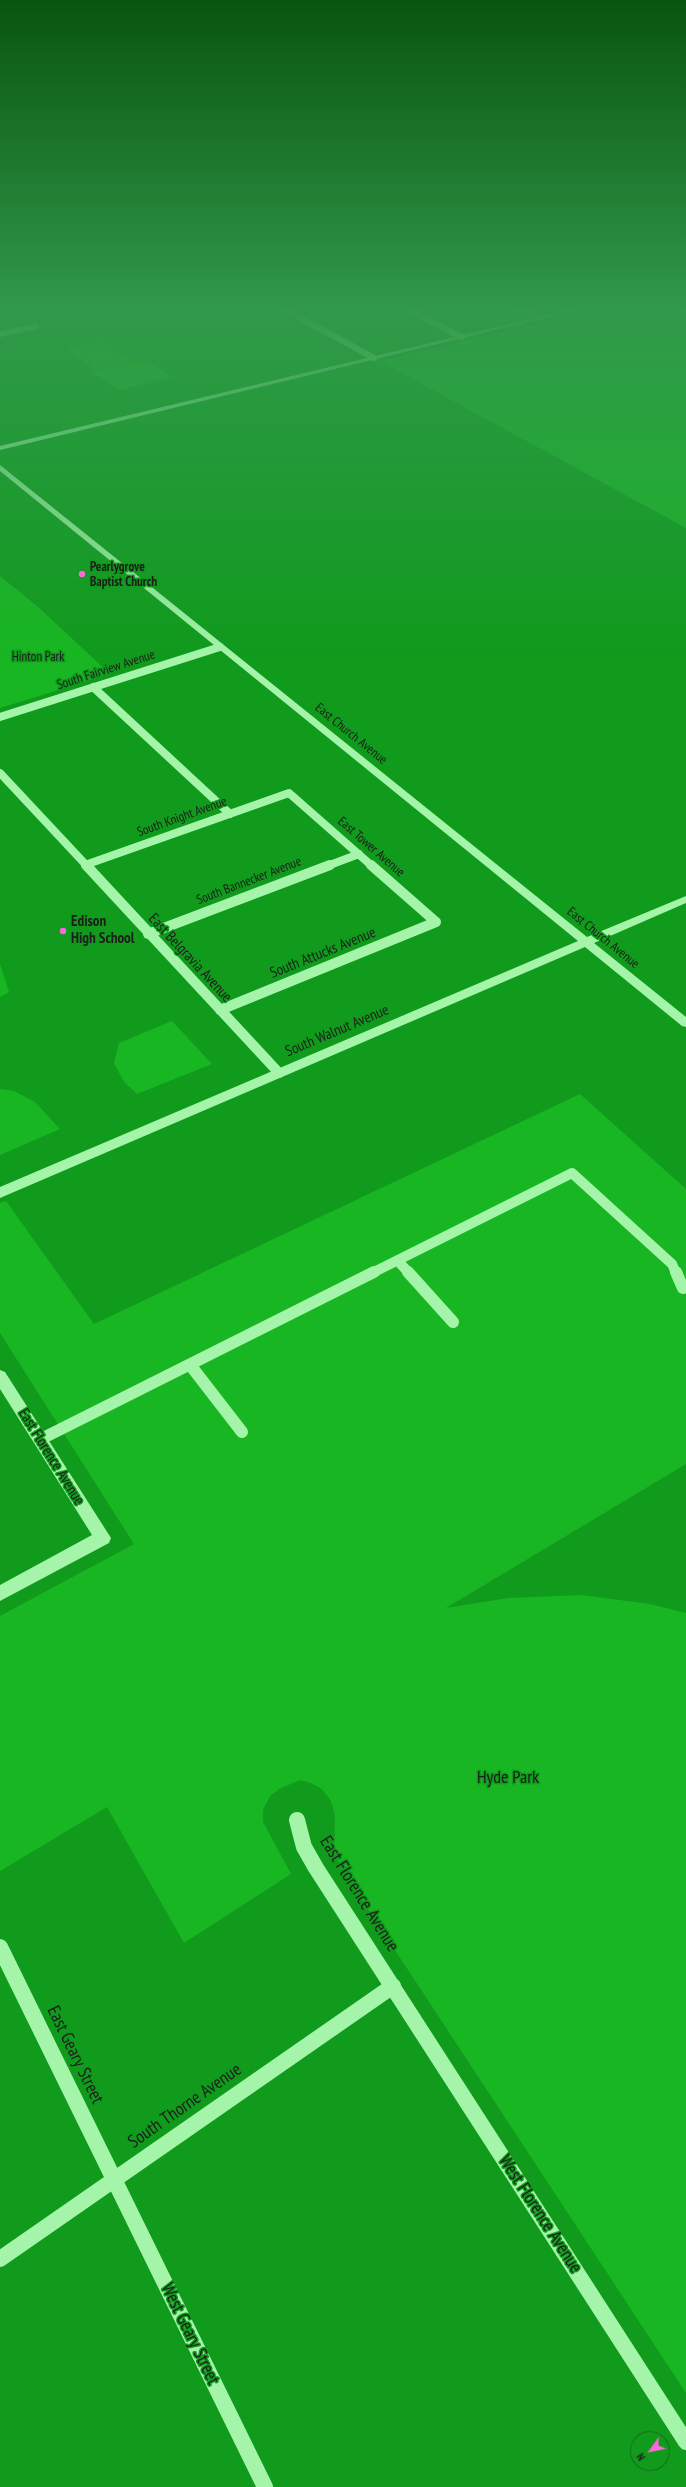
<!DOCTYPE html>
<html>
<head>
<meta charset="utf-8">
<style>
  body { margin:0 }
  #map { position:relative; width:686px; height:2487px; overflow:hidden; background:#109b1c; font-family:"PT Sans Narrow",sans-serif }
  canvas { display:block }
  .north { position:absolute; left:630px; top:2431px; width:40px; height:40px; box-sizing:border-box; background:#109b1c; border:1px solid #15691c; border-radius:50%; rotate:237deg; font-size:11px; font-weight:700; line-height:16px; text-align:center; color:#1d1d1d }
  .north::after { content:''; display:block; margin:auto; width:14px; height:18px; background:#ff68dc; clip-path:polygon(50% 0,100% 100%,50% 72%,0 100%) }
</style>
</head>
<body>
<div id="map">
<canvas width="686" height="2487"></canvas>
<div class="north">N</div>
</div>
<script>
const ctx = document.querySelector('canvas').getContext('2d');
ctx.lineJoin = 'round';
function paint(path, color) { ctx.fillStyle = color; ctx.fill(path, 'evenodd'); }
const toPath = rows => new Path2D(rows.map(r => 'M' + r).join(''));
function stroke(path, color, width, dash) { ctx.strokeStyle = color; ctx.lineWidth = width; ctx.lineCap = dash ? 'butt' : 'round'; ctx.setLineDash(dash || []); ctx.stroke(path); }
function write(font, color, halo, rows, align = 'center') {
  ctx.font = font + ' "PT Sans Narrow",sans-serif'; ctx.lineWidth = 3; ctx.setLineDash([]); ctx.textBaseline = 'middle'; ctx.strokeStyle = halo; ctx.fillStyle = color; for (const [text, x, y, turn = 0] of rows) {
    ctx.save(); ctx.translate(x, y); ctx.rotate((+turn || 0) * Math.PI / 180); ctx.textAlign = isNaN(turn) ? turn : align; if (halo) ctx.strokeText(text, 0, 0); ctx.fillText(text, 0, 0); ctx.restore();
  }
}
const green = toPath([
  [515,311,525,316,493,324,483,319],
  [586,311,686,311,686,528,380,361],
  [101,341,133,362,97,370,66,349],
  [145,360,172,377,119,390,92,372],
  [0,576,37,606,110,674,0,708],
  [0,964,9,992,0,997],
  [172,1021,212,1064,137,1094,124,1082,114,1063,119,1043],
  [0,1089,14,1091,35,1102,60,1129,0,1155],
  [580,1094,686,1189,686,1464,446,1608,508,1598,581,1595,650,1604,686,1613,686,2393,343,1871,334,1853,335,1816,331,1801,322,1789,311,1783,300,1780,279,1789,270,1796,263,1810,263,1822,291,1874,184,1943,107,1807,0,1871,0,1616,134,1544,0,1333,0,1203,6,1201,94,1324]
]);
const minorFar4 = toPath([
  [288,311,374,358],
  [410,311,462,337],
  [525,311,541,318],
  [0,334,36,326]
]);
const minorFar3 = toPath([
  [93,687,230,814],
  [0,717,220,647],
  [0,773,87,866],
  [85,865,289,793,372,866],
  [327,866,359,854]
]);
const minorFar2 = toPath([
  [86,865,279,1073],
  [148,934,330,865],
  [220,1010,436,922,371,865],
  [398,1261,409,1273],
  [372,1273,572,1173,672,1264,676,1273]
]);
const minorFar1 = toPath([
  [408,1272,453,1322],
  [676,1272,683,1288],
  [191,1366,242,1432],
  [41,1439,374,1272]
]);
const minor = toPath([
  [297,1820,304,1847,316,1868,686,2442],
  [0,1947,265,2487],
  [0,2259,393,1986]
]);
const tertiary = toPath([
  [563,311,574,311,0,450,0,446,563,311],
  [0,465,587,937,686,896,686,903,594,943,686,1017,686,1027,682,1026,585,947,0,1198,0,1187,578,941,0,471,0,465],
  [0,1370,5,1372,111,1538,109,1543,0,1601,0,1585,92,1535,0,1389,0,1370]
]);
const markers = [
  [82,574,4,"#ff68dc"],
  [63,931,4,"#ff68dc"]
];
const farPoinames = [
  ["Pearlygrove",90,567],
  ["Baptist Church",90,582]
];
const farParknames = [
  ["Hinton Park",38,657]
];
const farStreetnames = [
  ["South Fairview Avenue",106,670,-18],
  ["East Church Avenue",351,734,39],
  ["South Knight Avenue",182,817,-20],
  ["East Tower Avenue",371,847,41],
  ["South Bannecker Avenue",249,881,-21],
  ["East Church Avenue",603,938,39]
];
const poiNames = [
  ["Edison",71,922],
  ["High School",71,939]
];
const streetNames = [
  ["South Attucks Avenue",323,953,-22],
  ["East Belgravia Avenue",190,958,47],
  ["South Walnut Avenue",337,1031,-23],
  ["East Florence Avenue",51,1457,58]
];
const nearParknames = [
  ["Hyde Park",508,1778]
];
const nearStreetnames = [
  ["East Florence Avenue",359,1894,58],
  ["East Geary Street",75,2055,64],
  ["South Thorne Avenue",185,2106,-35],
  ["West Florence Avenue",540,2214,57],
  ["West Geary Street",190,2334,64]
];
paint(green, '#18b622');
stroke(minorFar4, '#a4f5a9', 6);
stroke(minorFar3, '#a4f5a9', 8);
stroke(minorFar2, '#a4f5a9', 10);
stroke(minorFar1, '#a4f5a9', 12);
stroke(minor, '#a4f5a9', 16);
paint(tertiary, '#a4f5a9');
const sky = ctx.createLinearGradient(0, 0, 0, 659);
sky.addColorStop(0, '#09550f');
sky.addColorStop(0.47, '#31994b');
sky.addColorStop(1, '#31994b00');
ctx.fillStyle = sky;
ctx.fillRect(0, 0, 686, 659);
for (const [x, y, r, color] of markers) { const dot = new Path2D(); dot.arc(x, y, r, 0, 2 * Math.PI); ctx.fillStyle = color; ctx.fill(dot); stroke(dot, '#109b1c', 1.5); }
write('bold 13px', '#1d1d1d', '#109b1c', farPoinames, 'left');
write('13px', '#1a1d1b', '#109b1c', farParknames);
write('13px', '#1d1d1d', '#109b1c', farStreetnames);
write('bold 15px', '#1d1d1d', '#109b1c', poiNames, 'left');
write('15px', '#1d1d1d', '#109b1c', streetNames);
write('18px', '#1a1d1b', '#109b1c', nearParknames);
write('18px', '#1d1d1d', '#109b1c', nearStreetnames);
</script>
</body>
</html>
